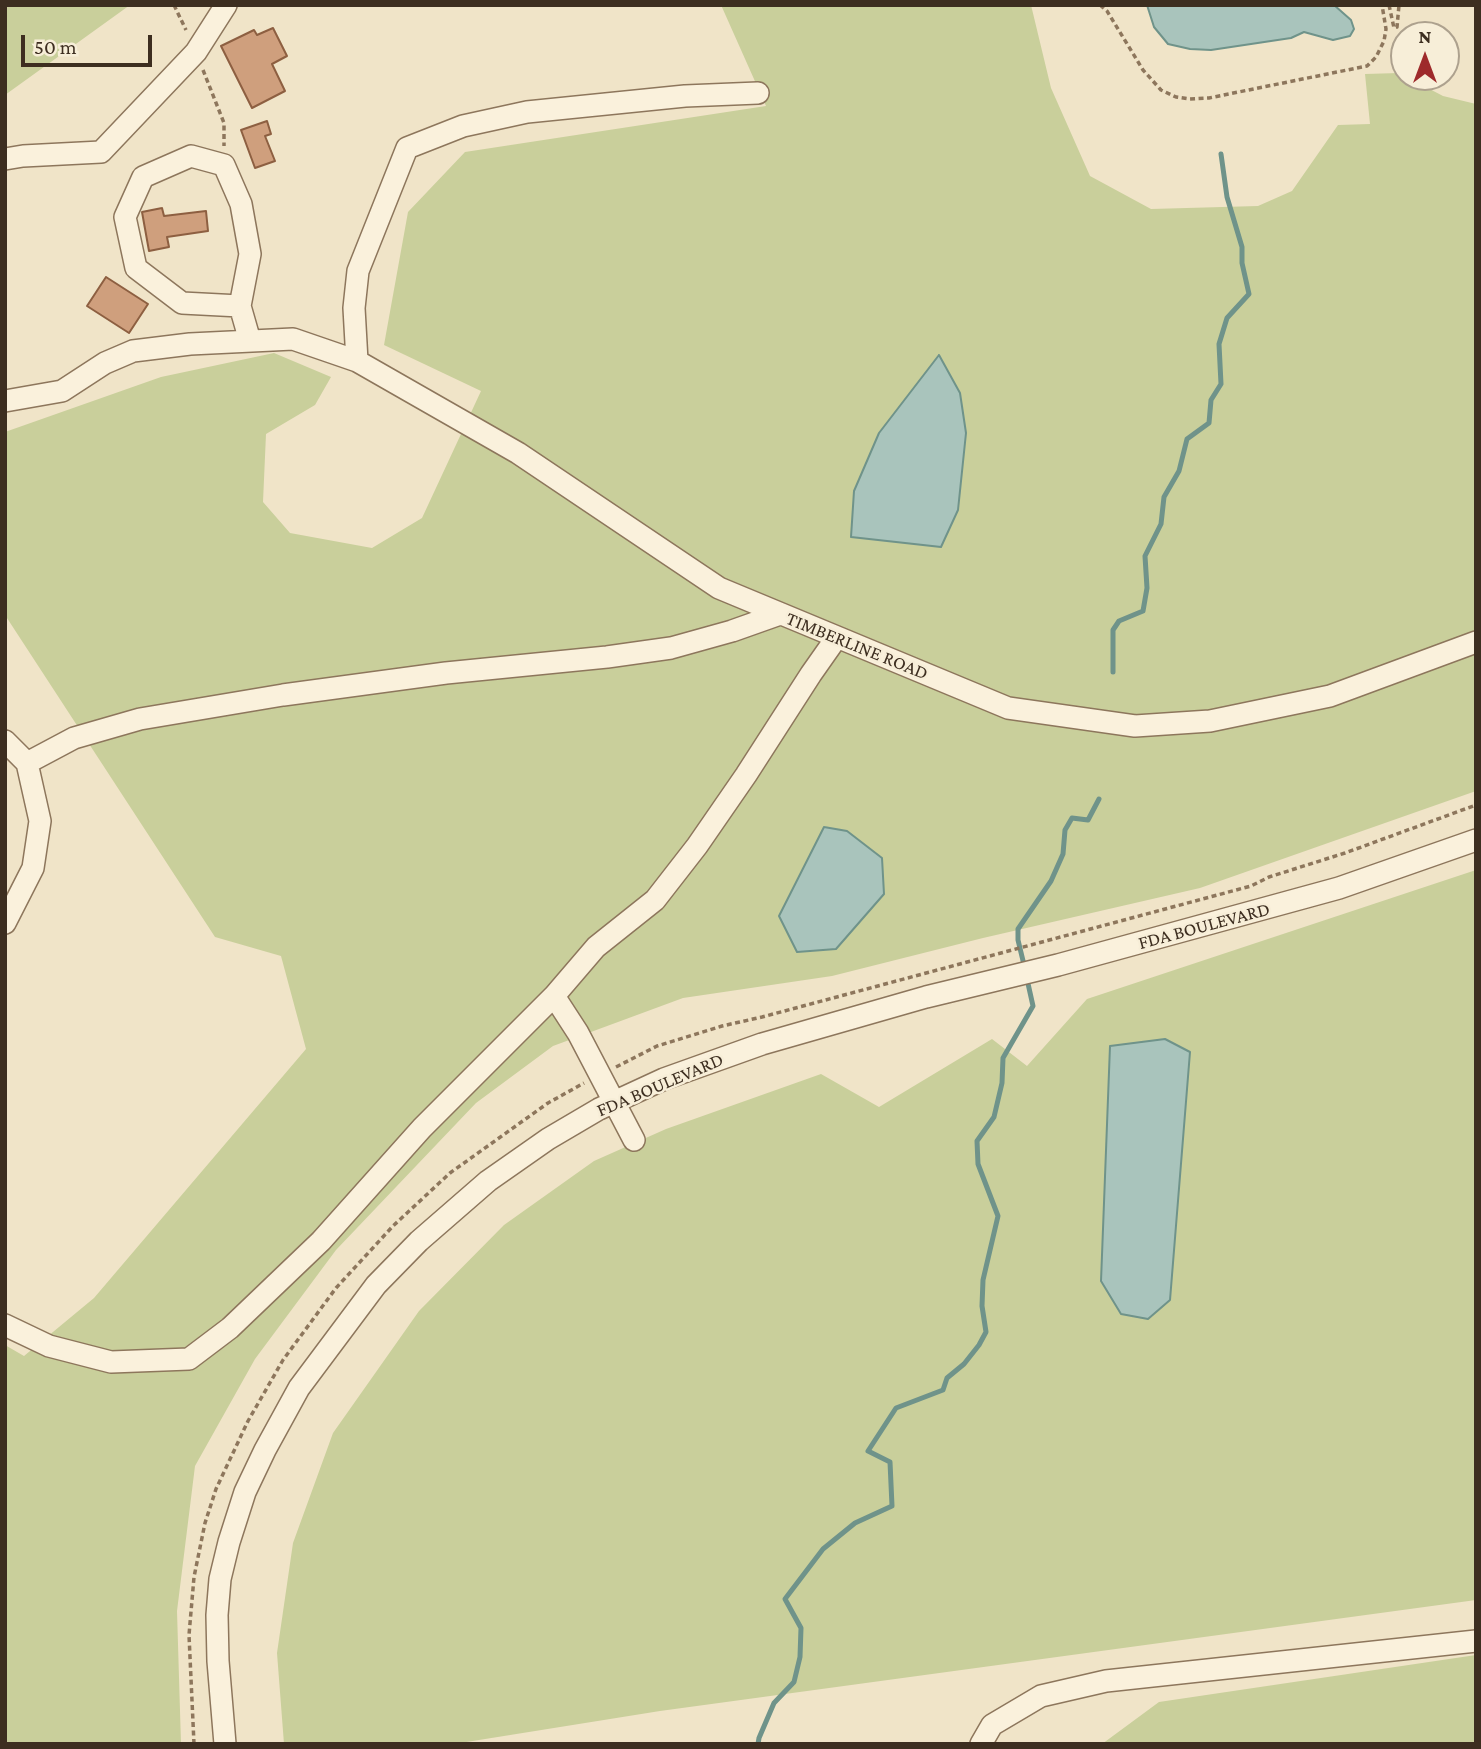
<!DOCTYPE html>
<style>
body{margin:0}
#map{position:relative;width:1481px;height:1749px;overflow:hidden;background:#f0e4c8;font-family:"Crimson Pro",serif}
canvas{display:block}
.frame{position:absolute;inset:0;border:7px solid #3d2e20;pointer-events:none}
.north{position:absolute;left:1390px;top:21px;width:70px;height:70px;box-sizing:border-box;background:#f7eed8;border:2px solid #ada18e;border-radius:50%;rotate:0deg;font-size:19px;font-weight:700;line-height:28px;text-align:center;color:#3d2e20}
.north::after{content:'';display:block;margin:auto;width:24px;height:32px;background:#9e2a2b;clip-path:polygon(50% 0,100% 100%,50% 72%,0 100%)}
.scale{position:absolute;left:21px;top:35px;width:131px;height:32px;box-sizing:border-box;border:4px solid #3d2e20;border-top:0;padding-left:9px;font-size:21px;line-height:24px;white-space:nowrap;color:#3d2e20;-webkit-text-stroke:5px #f7eed8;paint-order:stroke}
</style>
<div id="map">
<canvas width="1481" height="1749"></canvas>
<div class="frame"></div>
<div class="north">N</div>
<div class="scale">50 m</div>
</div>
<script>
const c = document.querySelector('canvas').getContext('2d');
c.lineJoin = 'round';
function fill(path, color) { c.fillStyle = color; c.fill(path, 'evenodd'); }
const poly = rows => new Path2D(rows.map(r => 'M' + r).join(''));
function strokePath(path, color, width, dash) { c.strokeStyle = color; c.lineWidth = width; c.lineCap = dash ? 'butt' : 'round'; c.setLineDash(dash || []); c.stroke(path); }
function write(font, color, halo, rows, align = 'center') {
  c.font = font + ' "Crimson Pro",serif'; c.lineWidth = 5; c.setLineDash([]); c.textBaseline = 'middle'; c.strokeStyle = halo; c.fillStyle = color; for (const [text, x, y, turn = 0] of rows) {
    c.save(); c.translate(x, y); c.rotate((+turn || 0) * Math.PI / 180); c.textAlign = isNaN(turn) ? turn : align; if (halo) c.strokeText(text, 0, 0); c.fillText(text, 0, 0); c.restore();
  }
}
fill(poly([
 [5,5,130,5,5,95],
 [721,5,1031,5,1051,88,1090,176,1151,209,1258,206,1292,191,1338,125,1370,124,1365,74,1399,73,1443,96,1476,104,1476,791,1200,888,983,938,832,976,683,998,553,1046,476,1103,336,1250,255,1359,195,1466,177,1611,181,1744,5,1744,5,1345,24,1356,94,1298,306,1049,281,956,215,937,5,615,5,432,161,377,274,353,331,377,315,405,266,434,263,502,290,533,372,548,422,518,481,391,384,345,408,212,465,152,766,106],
 [1476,870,1476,1600,660,1711,454,1744,284,1744,277,1653,293,1543,333,1433,419,1311,504,1225,594,1161,666,1129,821,1074,879,1107,992,1039,1027,1066,1087,999],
 [1476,1655,1476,1744,1102,1744,1159,1702]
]), '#c9cf9b');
const water = poly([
 [1147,5,1334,5,1351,20,1354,29,1350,36,1333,40,1304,32,1291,38,1211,50,1190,49,1168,44,1154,27,1147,5],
 [939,355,960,393,966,433,958,510,941,547,851,537,854,491,879,433,939,355],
 [824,827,847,831,882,858,884,894,836,949,797,952,779,916,824,827],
 [1165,1039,1190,1052,1170,1300,1148,1319,1121,1314,1101,1281,1110,1046,1165,1039]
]);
fill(water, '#a9c4bc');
strokePath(water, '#6f938a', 2);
strokePath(poly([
 [1113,672,1113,630,1119,621,1143,611,1147,588,1145,556,1161,524,1164,497,1179,471,1187,439,1209,423,1211,400,1221,384,1219,344,1227,318,1249,294,1242,263,1242,247,1227,197,1221,154],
 [1025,969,1018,940,1018,929,1051,881,1063,854,1065,830,1072,818,1088,820,1099,799],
 [758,1744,759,1738,774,1703,794,1682,800,1657,801,1628,785,1599,823,1549,855,1523,892,1506,890,1462,868,1451,896,1408,943,1390,947,1378,964,1364,979,1345,986,1332,982,1306,983,1280,998,1216,978,1164,977,1141,994,1117,1002,1083,1003,1058,1033,1006,1027,979]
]), '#6f938a', 5);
const building = poly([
 [273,28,287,56,272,64,285,91,252,108,221,46,254,30,257,35,273,28],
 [267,121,271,134,265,136,275,161,255,168,241,130,267,121],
 [162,208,164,216,206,211,208,231,167,237,169,247,149,251,142,212,162,208],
 [106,277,148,304,129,333,87,306,106,277]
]);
fill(building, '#cf9f7d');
strokePath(building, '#8d5f41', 2);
const minor = poly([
 [5,159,23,156,101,152,196,52,226,5],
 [240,306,182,303,136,268,125,217,143,177,191,156,224,165,241,204,250,254,240,306,250,341],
 [357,361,354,308,358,271,407,148,463,126,527,112,685,96,758,93],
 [5,401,62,391,105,363,133,351,190,344,293,339,357,361,518,453,719,588,1008,708,1135,726,1210,721,1330,696,1476,642],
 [5,741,27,763,40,821,33,868,5,923],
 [27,763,74,738,140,719,283,695,446,673,607,657,671,648,732,631,780,614],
 [554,996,596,947,655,900,697,846,746,775,811,674,837,637],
 [5,1325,49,1346,111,1362,189,1359,230,1328,321,1241,422,1128,554,996,578,1033,634,1140],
 [225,1744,218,1661,217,1615,220,1579,229,1542,245,1492,265,1450,299,1388,376,1285,419,1241,488,1181,548,1139,599,1109,664,1079,762,1044,926,997,1058,965,1339,888,1476,840],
 [981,1744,992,1725,1041,1696,1106,1681,1476,1641]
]);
strokePath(minor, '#8d765c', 24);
strokePath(poly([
 [174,5,186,30],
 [1100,5,1107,11,1143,70,1161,90,1176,97,1190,99,1209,98,1367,66,1376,57,1384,41,1386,29,1382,5],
 [1389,5,1394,28,1397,27,1399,5],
 [203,70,224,123,224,146],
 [616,1067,657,1046,722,1026,762,1017,1251,886,1269,877,1345,853,1476,805],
 [194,1744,189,1635,194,1577,205,1523,216,1489,248,1421,283,1360,336,1288,393,1226,450,1173,548,1103,584,1083]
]), '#8d765c', 3.5, [5, 3.5]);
strokePath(minor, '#faf1dc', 21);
write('19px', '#3d2e20', '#f7eed8', [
 ["TIMBERLINE ROAD",857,646,22],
 ["FDA BOULEVARD",1204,926,-15],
 ["FDA BOULEVARD",660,1085,-23]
]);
</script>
